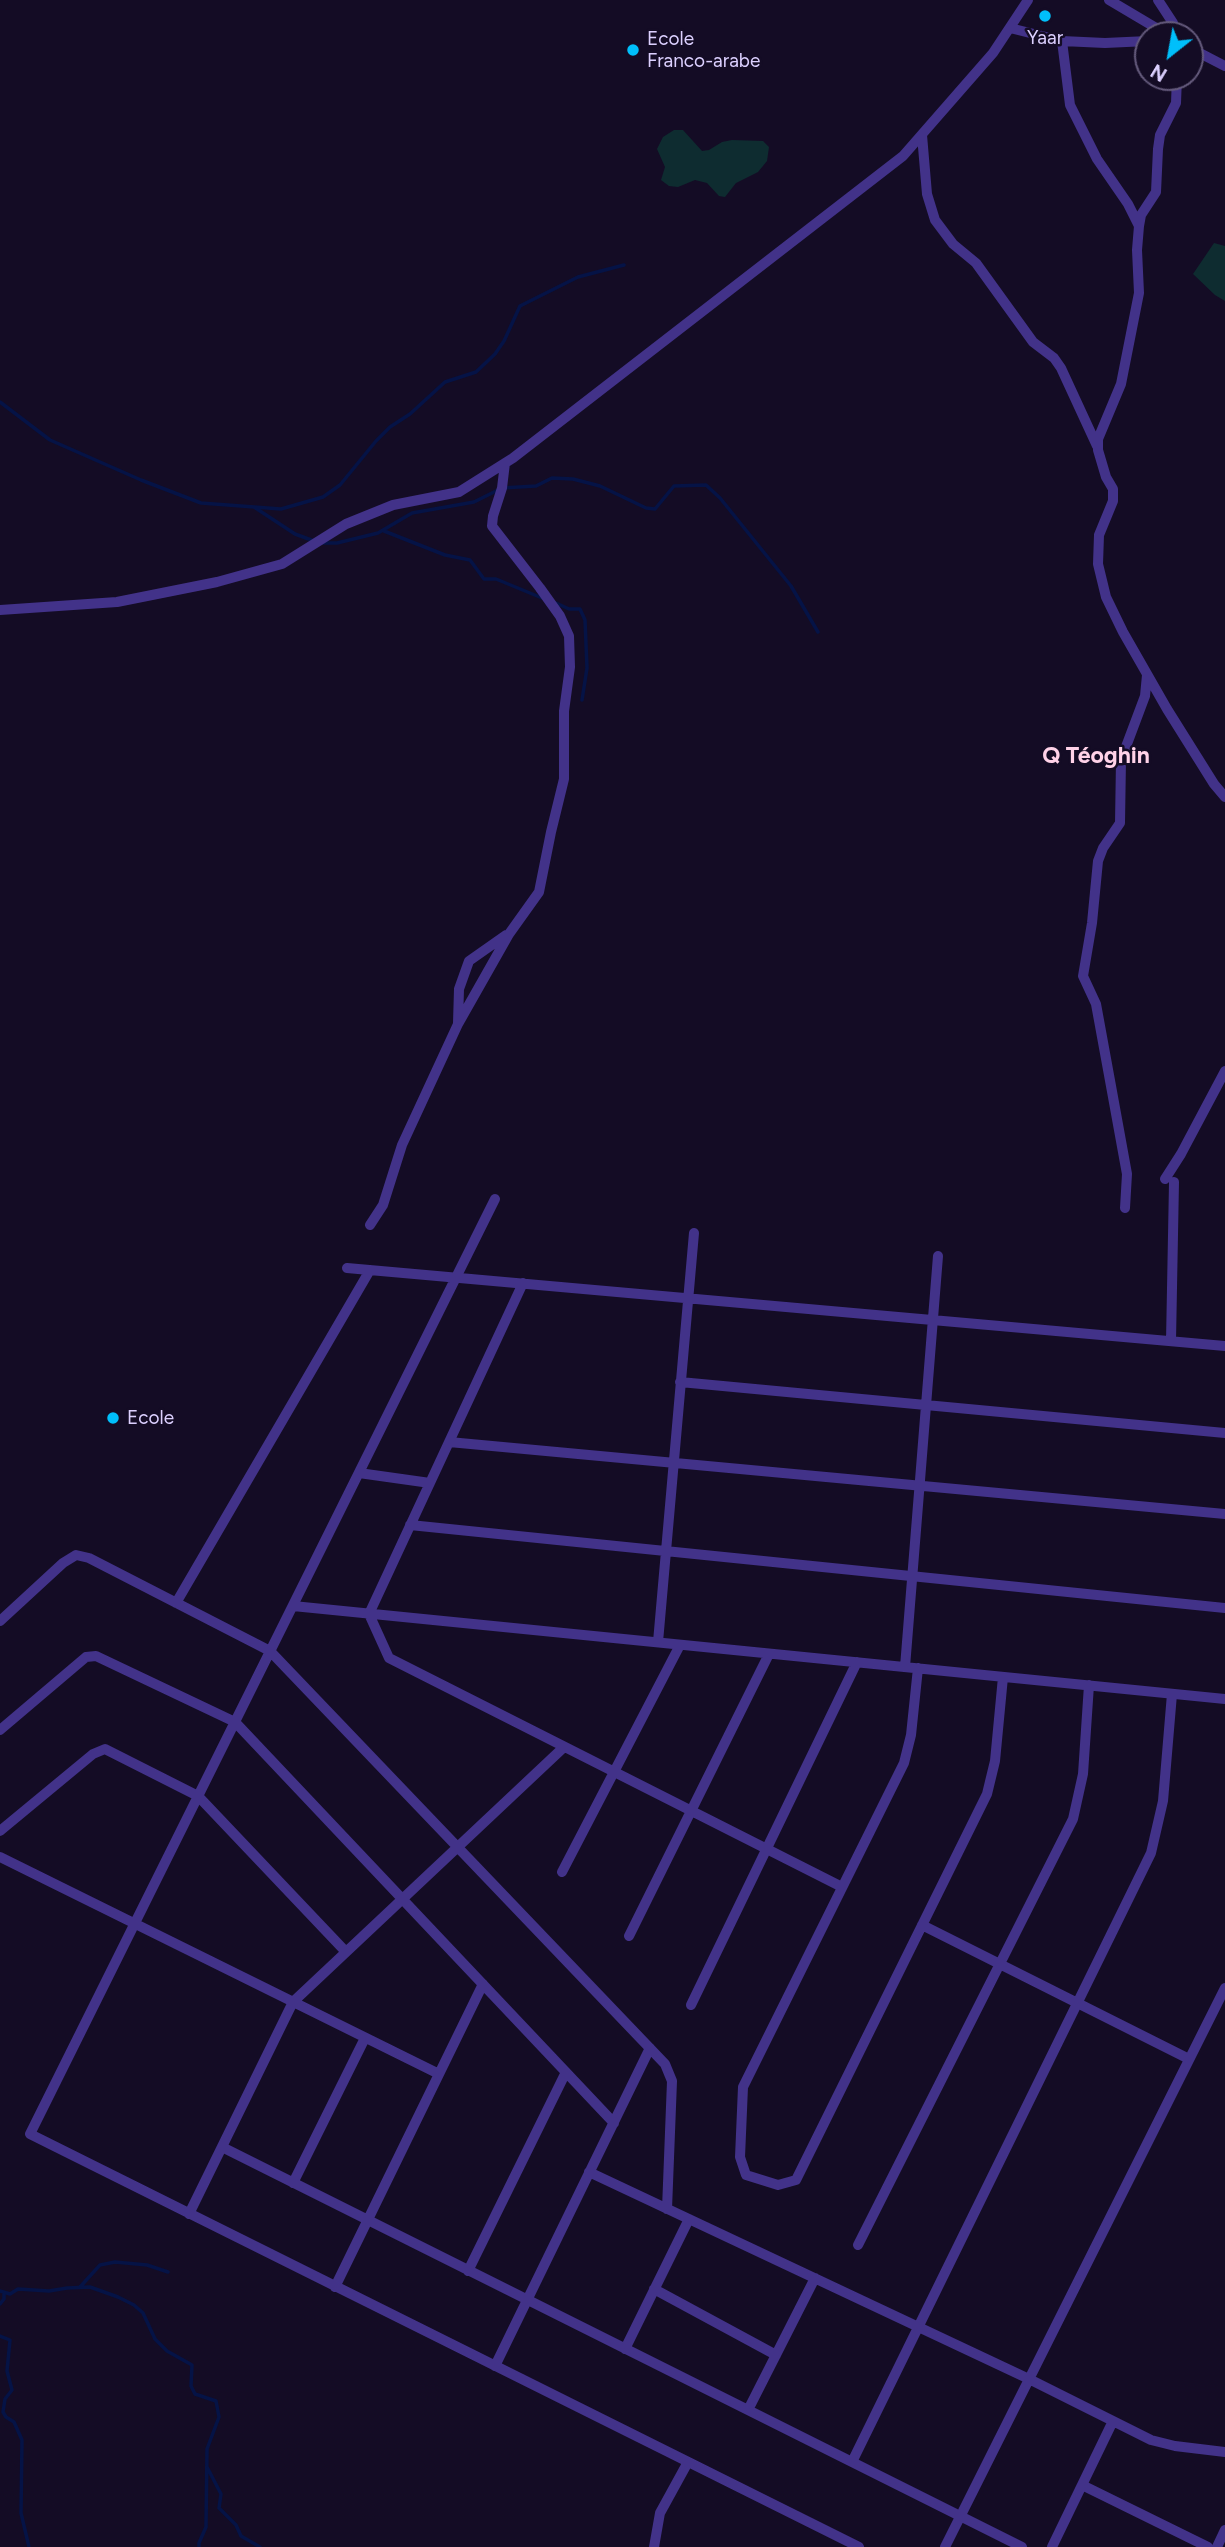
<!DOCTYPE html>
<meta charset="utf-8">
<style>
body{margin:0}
#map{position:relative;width:1225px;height:2547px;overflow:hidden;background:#140c25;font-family:Figtree,sans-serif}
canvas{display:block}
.north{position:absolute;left:1134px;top:21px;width:70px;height:70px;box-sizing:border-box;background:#140c25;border:2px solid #645a7c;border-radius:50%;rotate:211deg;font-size:19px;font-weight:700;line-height:28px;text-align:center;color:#dcd0ff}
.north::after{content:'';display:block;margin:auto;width:24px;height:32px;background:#00bffb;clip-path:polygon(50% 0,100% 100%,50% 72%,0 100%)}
</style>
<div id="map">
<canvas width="1225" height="2547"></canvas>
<div class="north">N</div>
</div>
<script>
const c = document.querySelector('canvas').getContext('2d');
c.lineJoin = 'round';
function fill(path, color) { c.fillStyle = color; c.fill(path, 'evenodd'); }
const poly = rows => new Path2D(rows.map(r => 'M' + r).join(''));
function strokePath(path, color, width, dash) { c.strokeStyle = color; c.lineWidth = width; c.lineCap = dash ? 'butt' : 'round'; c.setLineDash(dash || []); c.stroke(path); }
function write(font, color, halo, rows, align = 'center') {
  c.font = font + ' Figtree,sans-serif'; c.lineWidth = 5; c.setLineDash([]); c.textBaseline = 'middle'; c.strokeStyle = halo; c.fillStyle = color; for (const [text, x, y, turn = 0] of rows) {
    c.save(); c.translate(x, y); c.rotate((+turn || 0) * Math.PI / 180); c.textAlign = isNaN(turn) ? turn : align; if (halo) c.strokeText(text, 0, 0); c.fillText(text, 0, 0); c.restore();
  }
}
fill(poly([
 [674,130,683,130,702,151,709,150,722,142,732,140,763,141,769,147,767,161,758,172,736,183,725,197,719,196,707,183,695,180,678,187,669,186,661,180,665,167,657,149,663,137],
 [1214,243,1225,246,1225,301,1215,295,1193,274]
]), '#0e2c30');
strokePath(poly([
 [0,402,50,440,141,480,201,503,281,509,323,497,340,485,376,441,390,427,410,414,445,382,476,372,495,354,504,341,520,306,578,277,624,265],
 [254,507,295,534,314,541],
 [384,531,445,555,470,560,484,579,496,579,542,598],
 [322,543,337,543,378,533,412,513,474,502,502,488,536,486,552,478,573,479,600,486,646,508,655,509,674,486,706,485,720,498,791,586,818,632],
 [556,603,569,609,580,609,585,620,587,668,582,700],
 [80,2287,100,2265,115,2262,147,2265,168,2272],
 [0,2291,10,2294,18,2289,49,2291,67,2288,90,2287,118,2297,134,2305,143,2313,155,2339,167,2351,192,2365,191,2386,195,2394,216,2401,219,2417,207,2449,206,2527,199,2543,199,2547],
 [0,2304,4,2299,4,2294],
 [0,2336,10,2340,7,2371,12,2390,5,2399,3,2412,6,2417,14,2422,22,2440,21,2513,29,2547],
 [207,2467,221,2494,219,2508,236,2525,241,2536,260,2547]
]), '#051346', 3.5);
strokePath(poly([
 [1109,0,1168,35],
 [1158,0,1173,23,1175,35],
 [1010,28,1062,41,1105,43,1148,41],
 [1062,41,1070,105,1097,159,1128,204,1139,226],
 [1190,48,1225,66],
 [1177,77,1176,103,1160,135,1158,149,1156,192,1141,215,1139,226,1137,250,1139,293,1121,384,1098,439,1098,450,1106,477,1113,489,1113,501,1099,535,1098,564,1106,597,1123,632,1167,709,1214,784,1225,797],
 [922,135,927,194,935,220,953,244,976,263,1033,342,1054,358,1061,368,1097,446],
 [0,610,117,602,217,582,282,564,346,524,393,505,459,492,513,458,903,156,993,53,1028,0],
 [458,1023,459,989,469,961,506,935],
 [1165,1179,1181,1154,1225,1071],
 [495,1199,30,2134,859,2547],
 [1125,1208,1127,1174,1111,1086,1096,1004,1083,976,1092,923,1098,861,1103,848,1120,823,1121,760,1145,696,1147,675],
 [370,1225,383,1205,402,1145,458,1024,509,934,539,892,551,832,564,779,564,711,570,667,569,636,560,616,540,588,492,526,493,516,502,488,505,463],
 [347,1268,1225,1346],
 [523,1283,369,1614,389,1658,842,1887],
 [1171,1341,1174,1182],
 [680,1382,1225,1433],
 [449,1442,1225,1514],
 [359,1473,430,1483],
 [410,1525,1225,1608],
 [176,1603,370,1270],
 [293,1606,1225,1699],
 [0,1621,63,1563,76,1555,89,1558,270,1651,665,2064,672,2081,667,2209],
 [658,1642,694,1233],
 [905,1667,938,1256],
 [918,1668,911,1735,904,1763,743,2087,740,2157,746,2175,778,2185,796,2180,987,1794,995,1761,1003,1677],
 [0,1730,86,1657,96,1656,235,1722,614,2123],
 [0,1831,93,1754,105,1749,198,1796,346,1952],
 [0,1857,439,2074],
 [562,1872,680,1645],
 [922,1925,1189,2059],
 [629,1936,769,1654],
 [691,2005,857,1662],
 [222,2147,1022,2547],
 [589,2172,1029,2379,1151,2440,1175,2446,1225,2452],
 [293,2183,365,2038],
 [189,2214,293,2002,564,1747],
 [858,2245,1073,1819,1083,1774,1089,1685],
 [468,2271,566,2072],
 [335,2287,483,1984],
 [654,2289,776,2355],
 [625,2349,689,2219],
 [495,2366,650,2048],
 [748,2410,815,2278],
 [852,2462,1151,1853,1163,1801,1172,1694],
 [1082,2485,1208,2547],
 [654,2547,660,2513,688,2462],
 [945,2547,1225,1988],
 [1052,2547,1113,2421],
 [1217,2547,1225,2530]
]), '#423289', 10);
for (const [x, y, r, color] of [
 [1045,16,7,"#00bffb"],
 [633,50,7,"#00bffb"],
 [113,1418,7,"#00bffb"]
]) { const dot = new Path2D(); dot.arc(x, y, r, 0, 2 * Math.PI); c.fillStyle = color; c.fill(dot); strokePath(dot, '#140c25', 2.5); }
write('19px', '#dcd0ff', '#140c25', [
 ["Yaar",1045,38,"center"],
 ["Ecole",647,39],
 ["Franco-arabe",647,61],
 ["Ecole",127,1418]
], 'left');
write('bold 23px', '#ffd2e8', '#140c25', [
 ["Q Téoghin",1096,756]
]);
</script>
